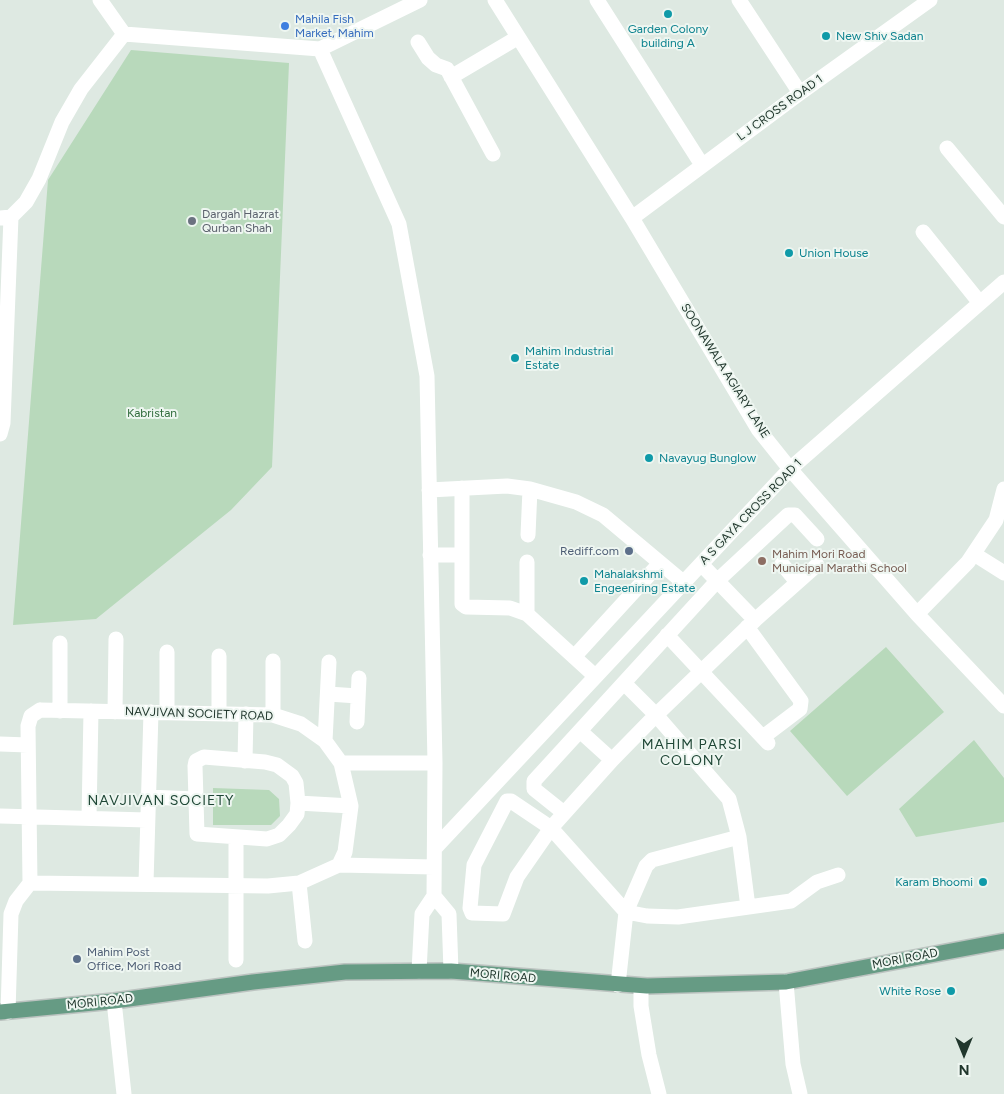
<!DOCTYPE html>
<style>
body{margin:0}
#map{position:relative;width:1004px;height:1094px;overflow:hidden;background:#dee9e2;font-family:Figtree,sans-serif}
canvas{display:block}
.north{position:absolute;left:939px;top:1029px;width:50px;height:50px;-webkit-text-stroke:4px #eef6f1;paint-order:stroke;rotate:180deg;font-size:14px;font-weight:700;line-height:20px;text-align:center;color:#21372d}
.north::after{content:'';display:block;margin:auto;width:18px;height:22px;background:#21372d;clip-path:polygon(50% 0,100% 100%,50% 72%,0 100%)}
</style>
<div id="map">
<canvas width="1004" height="1094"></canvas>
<div class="north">N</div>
</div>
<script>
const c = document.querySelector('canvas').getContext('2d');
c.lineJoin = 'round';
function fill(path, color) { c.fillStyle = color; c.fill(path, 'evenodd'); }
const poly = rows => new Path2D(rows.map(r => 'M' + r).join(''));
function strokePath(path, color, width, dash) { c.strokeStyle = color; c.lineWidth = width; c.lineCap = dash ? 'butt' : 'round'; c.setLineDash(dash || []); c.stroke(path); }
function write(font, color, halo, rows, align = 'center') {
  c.font = font + ' Figtree,sans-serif'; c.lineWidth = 4; c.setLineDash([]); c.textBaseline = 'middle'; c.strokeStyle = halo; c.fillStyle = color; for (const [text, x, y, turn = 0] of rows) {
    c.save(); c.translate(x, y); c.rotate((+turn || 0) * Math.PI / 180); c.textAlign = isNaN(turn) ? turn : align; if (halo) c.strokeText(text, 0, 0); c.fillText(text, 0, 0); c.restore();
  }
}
fill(poly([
 [131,50,289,63,272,467,231,510,96,619,13,625,48,180],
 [886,647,944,712,847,796,790,731],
 [974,740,1004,778,1004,822,916,837,899,809],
 [213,788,269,790,279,799,280,816,271,825,213,825]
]), '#b8d9bb');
const major = poly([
 [0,1012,114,1001,253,982,345,972,451,971,647,986,786,982,1004,941]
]);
strokePath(major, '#bcc3c0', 18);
strokePath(poly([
 [100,0,124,34,320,49,420,0],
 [495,0,632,218,758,429,790,469,917,614,1004,706],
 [597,0,702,165],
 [739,0,800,93],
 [418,42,428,58,436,65,447,69,493,154],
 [320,49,399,224,427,376,435,763,434,896],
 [451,77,517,38],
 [947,148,1004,217],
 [0,218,11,217,26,202,39,179,62,122,81,89,124,34],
 [632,218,800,93,930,0],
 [923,232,980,303],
 [0,434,3,423,11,217],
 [462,488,462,604,466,607,510,608,527,614,595,676],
 [429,490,507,486,530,489,576,502,603,515,683,582],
 [528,535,530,489],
 [974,554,1004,573],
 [430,555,461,555],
 [527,562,527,614],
 [782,564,797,582],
 [917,614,968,562,996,520,1004,489],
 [755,620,817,565],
 [747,627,801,701,800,709,763,737],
 [667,635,768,743],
 [574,657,660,563],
 [273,661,273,715],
 [624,683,656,715,612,760,551,828,626,912,646,866,652,860,739,837,729,799,656,715,755,620,701,564],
 [328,694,358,696],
 [40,710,273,715,301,724,325,741,341,763,351,806,345,852,339,865,299,883,268,886,30,883,28,726,31,716,40,710],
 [60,711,60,643],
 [115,712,116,639],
 [167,712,167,652],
 [219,714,219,656],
 [357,722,359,678],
 [580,731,612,760],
 [325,741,329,662],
 [0,744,28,745],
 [204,757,265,762,277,765,292,776,296,783,298,803,297,814,289,825,279,835,267,839,197,834,195,766,196,761,204,757],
 [245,761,246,714],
 [341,763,435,763],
 [148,797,195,799],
 [507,801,511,801,551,828,517,877,503,914,472,913,470,908,474,865,507,801],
 [298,803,351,806],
 [564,813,534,789,534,781,717,581,788,515,795,515,817,539],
 [0,816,147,820],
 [89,818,91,711],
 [739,837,748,907],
 [236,838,236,960],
 [435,848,790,469,1004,282],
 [339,865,434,867],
 [146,883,151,712],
 [299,883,305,941],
 [419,971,422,914,434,896,449,914,451,971],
 [786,982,793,1064,800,1094],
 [618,985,626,912,647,916,678,917,791,901,817,882,838,875],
 [641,986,641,1006,649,1055,659,1094],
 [114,1001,124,1094],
 [8,1012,11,914,16,901,30,883]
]), '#fff', 15);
strokePath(major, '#669b84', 15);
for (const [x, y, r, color] of [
 [668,14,5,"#0f9aa8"],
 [285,26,5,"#3f7fe0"],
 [826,36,5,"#0f9aa8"],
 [192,221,5,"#6b7280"],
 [789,253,5,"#0f9aa8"],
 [515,358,5,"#0f9aa8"],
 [649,458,5,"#0f9aa8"],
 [629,551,5,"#5c6f8a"],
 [762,561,5,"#8d6e63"],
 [584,581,5,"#0f9aa8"],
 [983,882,5,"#0f9aa8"],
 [77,959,5,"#5c6f8a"],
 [951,991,5,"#0f9aa8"]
]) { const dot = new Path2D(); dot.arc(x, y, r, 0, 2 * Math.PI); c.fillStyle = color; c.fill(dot); strokePath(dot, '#eef6f1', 2); }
write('12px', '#366cbe', '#eef6f1', [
 ["Mahila Fish",295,19],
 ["Market, Mahim",295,33]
], 'left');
write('12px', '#0d838f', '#eef6f1', [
 ["Garden Colony",668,29,"center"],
 ["building A",668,43,"center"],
 ["New Shiv Sadan",836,36],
 ["Union House",799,253],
 ["Mahim Industrial",525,351],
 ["Estate",525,365],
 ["Navayug Bunglow",659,458],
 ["Mahalakshmi",594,574],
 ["Engeeniring Estate",594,588],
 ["Karam Bhoomi",973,882,"right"],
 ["White Rose",941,991,"right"]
], 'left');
write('12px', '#21372d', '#eef6f1', [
 ["L J CROSS ROAD 1",780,108,-36],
 ["SOONAWALA AGIARY LANE",725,371,58],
 ["A S GAYA CROSS ROAD 1",751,512,-46],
 ["NAVJIVAN SOCIETY ROAD",199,714,2],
 ["MORI ROAD",905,959,-11],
 ["MORI ROAD",503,976,5],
 ["MORI ROAD",100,1002,-6]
]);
write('12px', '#5b616d', '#eef6f1', [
 ["Dargah Hazrat",202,214],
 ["Qurban Shah",202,228]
], 'left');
write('12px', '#2f6b3b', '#eef6f1', [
 ["Kabristan",152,413]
]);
write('12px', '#4e5e75', '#eef6f1', [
 ["Rediff.com",619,551],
 ["Mahim Post",87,952,"left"],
 ["Office, Mori Road",87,966,"left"]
], 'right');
write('12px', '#785e54', '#eef6f1', [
 ["Mahim Mori Road",772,554],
 ["Municipal Marathi School",772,568]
], 'left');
c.letterSpacing = '1px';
write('14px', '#1f4736', '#eef6f1', [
 ["MAHIM PARSI",692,745],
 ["COLONY",692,761],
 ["NAVJIVAN SOCIETY",161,801]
]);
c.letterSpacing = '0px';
</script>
